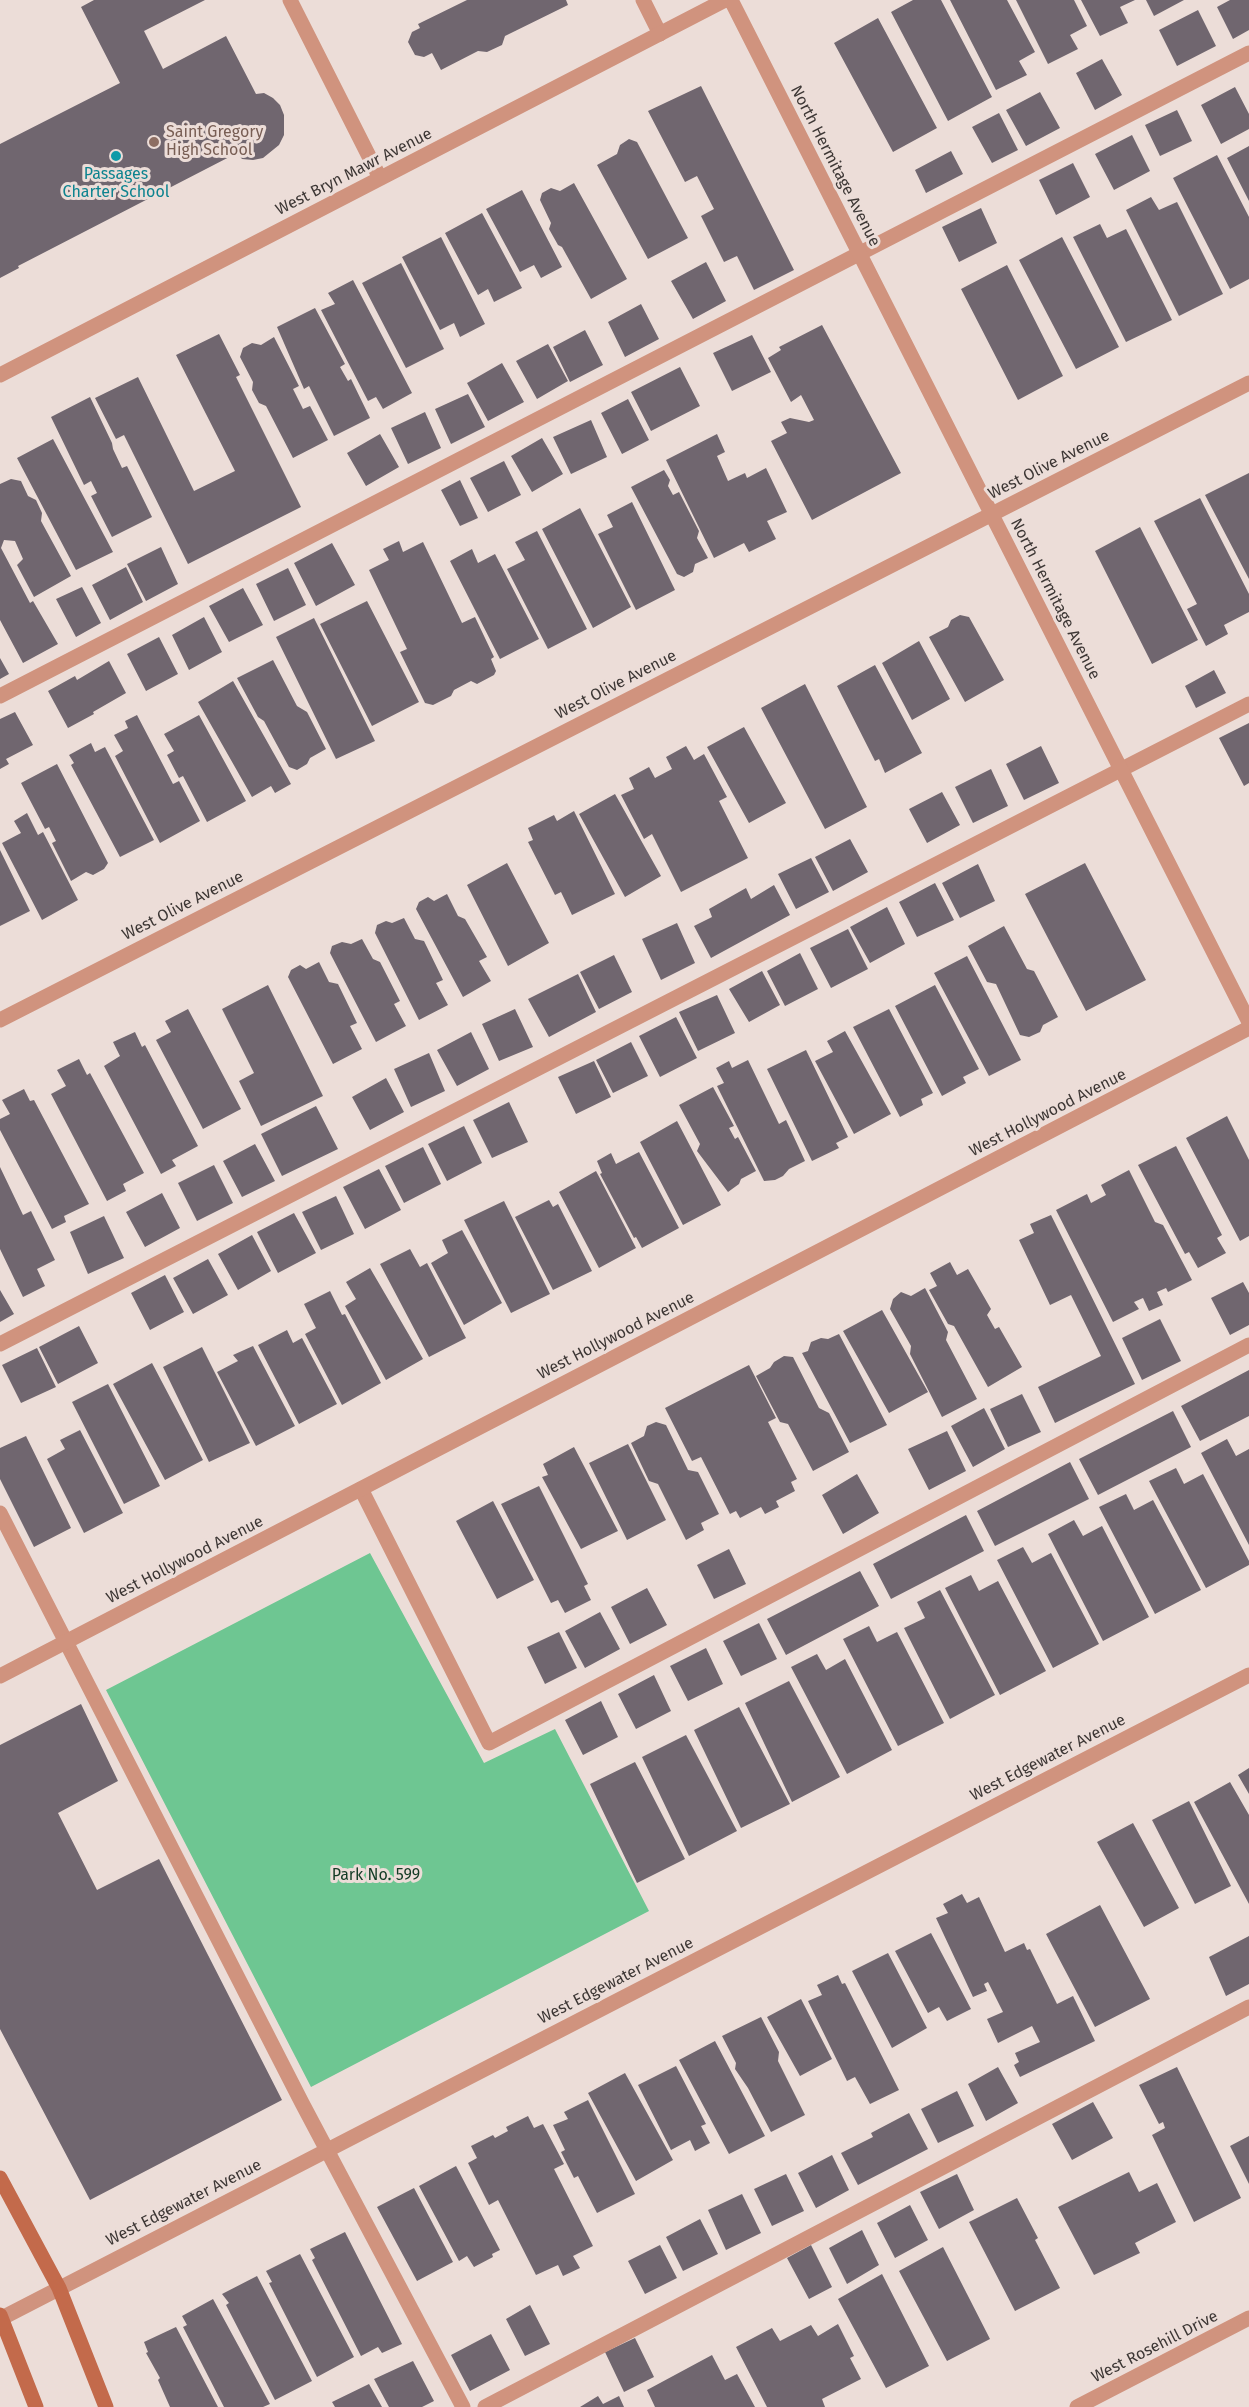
<!DOCTYPE html>
<style>
body{margin:0}
canvas{display:block;background:#ecddd8}
</style>
<canvas width="1249" height="2407"></canvas>
<script>
const c = document.querySelector('canvas').getContext('2d');
c.lineJoin = 'round';
function fill(path, color) { c.fillStyle = color; c.fill(path, 'evenodd'); }
const poly = rows => new Path2D(rows.map(r => 'M' + r).join(''));
function strokePath(path, color, width, dash) { c.strokeStyle = color; c.lineWidth = width; c.lineCap = dash ? 'butt' : 'round'; c.setLineDash(dash || []); c.stroke(path); }
function write(font, color, halo, rows, align = 'center') {
  c.font = font + ' "Fira Sans",sans-serif'; c.lineWidth = 6; c.setLineDash([]); c.textBaseline = 'middle'; c.strokeStyle = halo; c.fillStyle = color; for (const [text, x, y, turn = 0] of rows) {
    c.save(); c.translate(x, y); c.rotate((+turn || 0) * Math.PI / 180); c.textAlign = isNaN(turn) ? turn : align; if (halo) c.strokeText(text, 0, 0); c.fillText(text, 0, 0); c.restore();
  }
}
fill(poly([
 [370,1553,484,1763,555,1729,649,1911,311,2087,106,1690]
]), '#6ec692');
fill(poly([
 [94,0,205,0,144,31,163,69,226,36,256,94,264,93,273,98,280,105,284,115,284,135,279,145,263,158,253,160,242,159,237,153,18,266,19,268,0,278,0,144,120,83,81,7],
 [467,0,566,0,568,5,505,36,502,45,487,52,478,51,441,70,432,53,424,57,415,55,408,42,412,32,420,28,418,24],
 [913,0,941,0,992,97,948,121,891,12],
 [950,0,1007,0,1035,52,1019,61,1027,75,996,90],
 [1016,0,1074,0,1087,26,1070,35,1078,49,1048,64],
 [1081,0,1135,0,1120,7,1128,23,1100,36],
 [1146,0,1184,0,1154,16],
 [1230,0,1249,0,1249,30,1233,39,1217,7],
 [1198,10,1216,46,1177,66,1159,30],
 [878,18,937,128,893,152,834,43],
 [1102,59,1122,95,1095,110,1076,73],
 [701,86,794,270,754,290,737,256,724,262,701,216,714,209,697,176,685,182,648,111],
 [1235,87,1249,114,1249,129,1221,144,1201,105],
 [1040,92,1060,128,1026,146,1006,110],
 [1177,110,1192,141,1160,156,1145,125],
 [999,113,1018,150,992,163,972,127],
 [1132,135,1150,171,1114,190,1095,154],
 [629,139,637,142,688,238,648,259,597,165,617,154,620,145],
 [1249,146,1249,201,1227,158],
 [951,151,963,174,926,193,915,170],
 [1217,155,1249,217,1249,279,1230,289,1173,178],
 [1073,163,1090,197,1056,215,1039,180],
 [574,183,627,279,591,299,562,247,558,245,549,229,551,223,540,200,542,193,551,188,560,191],
 [522,190,562,267,541,278,534,265,520,272,486,209],
 [1151,197,1159,210,1177,202,1223,294,1179,316,1126,210],
 [981,208,997,243,959,262,942,227],
 [482,213,522,288,494,302,488,289,478,295,445,233],
 [1100,224,1107,238,1126,229,1172,320,1126,342,1073,237],
 [441,237,485,324,460,337,454,323,440,330,402,257],
 [1062,237,1119,347,1076,369,1019,260],
 [706,262,726,301,693,319,671,281],
 [401,263,444,349,406,368,362,283],
 [1007,265,1063,376,1018,400,961,289],
 [353,280,412,393,383,409,376,397,368,401,321,310,335,304,328,293],
 [641,304,659,339,625,357,608,322],
 [315,308,345,364,340,367,348,381,351,379,370,418,334,436,309,386,304,389,277,327],
 [822,325,901,473,812,520,771,441,787,433,781,422,790,418,809,422,814,420,801,395,791,402,768,358,781,350,779,347],
 [585,330,603,365,570,382,553,347],
 [219,334,240,375,236,377,301,507,188,564,124,435,116,439,95,398,138,377,194,491,235,471,176,355],
 [752,335,771,372,732,391,713,353],
 [274,337,299,386,293,389,303,409,310,406,328,440,293,458,266,406,259,403,252,390,253,382,240,357,243,348,252,343,261,345],
 [548,344,568,381,537,399,516,361],
 [502,363,524,402,488,421,467,383],
 [680,367,700,406,651,431,631,392],
 [468,394,485,427,451,444,435,409],
 [90,397,112,443,113,449,122,468,127,466,152,517,112,537,91,496,97,493,91,481,84,485,51,417],
 [628,399,649,440,622,454,601,413],
 [425,412,441,448,408,464,391,428],
 [591,420,607,457,571,474,553,437],
 [380,434,399,467,366,486,347,453],
 [717,434,725,452,717,456,728,481,745,473,747,478,766,468,787,512,767,521,776,539,749,552,744,543,714,558,666,460],
 [542,438,563,474,532,492,511,456],
 [53,439,113,552,76,570,17,458],
 [504,461,521,495,488,512,470,478],
 [664,470,670,480,668,486,673,495,679,492,699,531,697,538,708,558,695,564,693,572,684,577,677,574,631,487],
 [1249,473,1249,579,1205,495],
 [11,479,21,481,28,496,36,500,42,513,41,521,71,576,34,597,17,565,23,559,15,541,4,540,1,548,30,603,33,601,58,644,23,663,0,620,0,484],
 [460,480,478,518,460,526,441,490],
 [1200,498,1249,594,1249,612,1224,625,1228,634,1206,646,1187,609,1197,604,1154,521],
 [632,502,675,590,636,610,598,534,613,527,607,515],
 [580,508,631,607,593,628,542,529],
 [1140,527,1198,640,1152,664,1095,551],
 [537,531,587,629,548,649,507,569,525,560,515,542],
 [399,541,403,552,423,542,462,623,475,617,494,657,491,659,496,671,494,675,477,684,471,681,454,690,451,696,433,705,425,703,400,652,407,649,369,570,389,560,383,549],
 [332,543,355,585,316,606,294,563],
 [161,547,178,584,146,601,127,564],
 [472,549,478,563,495,554,539,639,500,659,450,561],
 [126,567,143,602,110,620,92,585],
 [288,568,306,605,274,621,256,584],
 [82,587,101,623,76,637,56,599],
 [243,588,263,625,229,642,209,606],
 [367,601,419,702,372,726,320,624],
 [960,615,969,617,1004,680,965,702,929,637,948,627,951,620],
 [204,617,222,652,189,670,172,635],
 [314,618,375,741,336,759,276,637],
 [159,637,178,674,146,691,127,654],
 [919,641,950,699,912,720,882,663],
 [0,658,9,674,0,679],
 [273,660,297,706,307,712,326,749,310,758,307,764,297,770,289,767,264,721,258,717,237,678],
 [109,661,126,693,93,712,94,714,68,728,48,691,75,676,77,680],
 [875,665,922,753,885,773,879,759,875,761,837,686],
 [1214,670,1226,693,1196,708,1185,686],
 [233,681,291,784,275,793,271,786,252,797,198,702],
 [805,684,867,807,825,829,761,708],
 [15,712,33,745,6,759,9,764,0,769,0,719],
 [137,715,173,784,179,781,200,821,160,843,115,756,123,751,114,735,128,728,125,721],
 [199,715,246,801,207,822,183,776,179,778,167,755,174,751,164,734],
 [1249,723,1249,783,1244,786,1219,738],
 [744,727,786,803,749,823,707,747],
 [91,743,95,752,105,747,154,840,120,857,71,765,74,763,69,755],
 [686,746,694,760,704,754,727,797,719,801,748,858,681,892,652,834,644,839,621,795,634,789,629,778,649,767,655,778,672,769,666,757],
 [1041,746,1059,783,1024,800,1006,764],
 [57,764,108,863,104,869,93,875,86,872,71,881,52,843,56,841,49,827,45,829,21,783],
 [991,769,1008,806,973,823,955,787],
 [942,792,960,825,927,843,909,809],
 [615,794,661,876,625,897,579,814],
 [574,811,615,894,572,915,561,892,555,895,528,842,533,840,528,828,554,815,557,821],
 [27,813,38,835,43,832,78,900,42,920,2,843,21,833,14,821],
 [850,839,868,872,833,891,815,857],
 [0,850,30,911,0,926],
 [811,858,829,892,796,909,778,874],
 [507,863,549,943,508,966,467,885],
 [1085,863,1146,980,1086,1011,1025,894],
 [978,864,995,901,960,918,942,883],
 [935,883,954,920,917,937,899,902],
 [774,885,790,915,711,958,694,926,712,917,709,909,746,888,751,899],
 [447,894,458,916,465,919,487,957,479,961,491,981,463,997,416,909,419,902,428,897,434,901],
 [887,907,905,944,870,963,850,927],
 [404,918,415,939,424,941,443,980,436,983,448,1005,419,1020,375,933,377,925,386,921,392,923],
 [677,923,695,963,661,980,642,939],
 [1004,926,1027,969,1034,971,1058,1017,1043,1025,1040,1032,1029,1037,1020,1035,996,984,987,982,968,946],
 [848,929,868,969,831,988,810,948],
 [362,939,373,959,380,962,400,1001,394,1004,406,1026,376,1042,330,953,332,946,342,942,351,944],
 [800,953,818,989,785,1006,767,971],
 [614,955,632,992,599,1009,580,972],
 [967,956,1021,1060,989,1076,934,973],
 [319,962,329,982,338,984,357,1023,350,1026,362,1049,333,1064,288,977,291,970,300,965,306,969],
 [762,971,780,1005,749,1022,729,989],
 [578,974,596,1012,549,1037,528,999],
 [268,985,323,1096,261,1126,239,1081,254,1073,222,1009],
 [935,985,979,1069,963,1077,966,1083,942,1096,895,1006],
 [717,995,735,1033,698,1051,679,1012],
 [188,1009,241,1109,203,1129,156,1040,171,1032,165,1021],
 [515,1009,533,1047,499,1061,482,1024],
 [889,1009,933,1093,921,1099,923,1105,900,1117,853,1027],
 [676,1017,697,1058,660,1077,639,1036],
 [845,1031,891,1114,854,1134,815,1061,833,1052,827,1041],
 [135,1032,142,1047,145,1045,198,1146,172,1160,176,1166,161,1174,104,1066,120,1056,113,1042],
 [471,1032,489,1069,457,1086,437,1050],
 [631,1042,648,1076,613,1093,596,1060],
 [806,1050,848,1137,836,1143,839,1148,812,1161,767,1069],
 [429,1053,445,1091,411,1107,394,1069],
 [79,1059,87,1075,90,1073,144,1173,123,1184,126,1191,107,1201,51,1094,66,1086,57,1070],
 [748,1060,779,1124,786,1120,805,1161,789,1169,783,1176,775,1180,764,1181,717,1086,724,1083,716,1068,729,1061,732,1068],
 [594,1061,611,1097,576,1114,558,1077],
 [386,1078,404,1112,370,1130,352,1097],
 [713,1087,734,1126,729,1128,735,1139,738,1137,756,1171,741,1179,739,1184,728,1192,697,1151,700,1144,679,1105],
 [24,1089,30,1101,34,1100,89,1204,64,1216,66,1222,52,1229,0,1130,0,1119,10,1114,2,1100],
 [509,1102,528,1142,492,1158,473,1120],
 [316,1106,338,1149,282,1176,261,1134],
 [1227,1116,1249,1160,1249,1236,1240,1241,1186,1138],
 [677,1121,721,1205,683,1225,640,1142],
 [464,1126,482,1163,447,1181,428,1144],
 [255,1144,275,1181,242,1197,223,1161],
 [1176,1146,1222,1235,1217,1238,1226,1253,1198,1268,1189,1252,1185,1254,1138,1165],
 [423,1147,441,1184,404,1203,385,1166],
 [639,1152,679,1228,642,1248,636,1237,634,1238,600,1174,602,1173,597,1161,611,1153,616,1164],
 [214,1165,233,1203,197,1221,178,1183],
 [0,1167,23,1215,31,1211,55,1260,37,1269,45,1286,23,1297,0,1249],
 [379,1169,401,1210,365,1229,343,1187],
 [1129,1170,1155,1222,1163,1225,1192,1280,1168,1292,1166,1288,1157,1292,1163,1305,1149,1311,1143,1298,1134,1302,1139,1309,1113,1322,1056,1210,1087,1194,1091,1203,1106,1195,1101,1185],
 [596,1171,636,1248,599,1268,559,1192],
 [162,1193,180,1228,145,1247,126,1212],
 [336,1196,354,1234,321,1250,302,1212],
 [549,1200,553,1207,558,1204,592,1271,553,1290,515,1217],
 [504,1201,550,1294,511,1313,464,1220],
 [294,1213,316,1253,278,1273,257,1232],
 [1051,1215,1135,1384,1055,1423,1038,1387,1101,1356,1071,1295,1050,1305,1019,1240,1034,1233,1030,1224],
 [104,1216,124,1258,88,1274,70,1232],
 [462,1230,502,1303,464,1325,431,1263,448,1253,442,1240],
 [252,1235,271,1271,238,1290,218,1254],
 [410,1249,420,1267,427,1263,466,1338,429,1357,380,1264],
 [208,1259,228,1295,193,1314,173,1278],
 [950,1262,957,1275,968,1269,991,1309,987,1315,995,1329,999,1327,1022,1367,988,1387,954,1326,948,1324,929,1290,937,1286,930,1273],
 [370,1268,423,1359,386,1380,345,1306,356,1299,346,1282],
 [165,1275,184,1312,150,1330,131,1293],
 [1243,1282,1249,1293,1249,1325,1230,1335,1211,1298],
 [925,1288,948,1332,946,1340,977,1399,942,1417,910,1354,911,1346,890,1309,893,1299,901,1292,911,1296],
 [0,1290,14,1314,0,1322],
 [330,1291,342,1315,345,1314,381,1383,342,1405,305,1334,316,1328,304,1304],
 [882,1310,928,1392,889,1413,843,1331],
 [1160,1319,1181,1361,1142,1380,1122,1338],
 [79,1326,98,1363,58,1384,39,1347],
 [287,1330,293,1343,302,1338,337,1404,299,1424,258,1345],
 [839,1334,887,1425,850,1443,802,1353,808,1351,811,1342,821,1338,828,1339],
 [253,1346,295,1426,256,1446,217,1372,238,1361,233,1355],
 [202,1347,250,1443,209,1462,163,1367],
 [37,1348,56,1387,21,1403,2,1365],
 [784,1356,793,1357,819,1408,829,1413,849,1452,813,1471,788,1424,780,1422,756,1376,770,1368,774,1362],
 [152,1363,203,1460,165,1480,113,1384],
 [749,1365,776,1418,768,1422,797,1479,791,1482,795,1491,776,1501,779,1507,765,1514,761,1507,740,1518,736,1511,730,1514,701,1457,692,1461,665,1408],
 [1249,1370,1249,1416,1200,1441,1181,1406],
 [108,1384,160,1486,124,1504,72,1402],
 [1022,1394,1041,1432,1008,1447,990,1409],
 [984,1408,1005,1449,973,1467,951,1426],
 [1173,1411,1191,1447,1098,1495,1079,1459],
 [656,1422,666,1425,688,1470,698,1472,719,1514,701,1523,704,1530,686,1540,658,1484,649,1481,631,1443,644,1436,647,1426],
 [80,1430,123,1513,84,1533,47,1459,65,1449,60,1440],
 [947,1431,966,1471,929,1490,908,1449],
 [26,1436,71,1528,34,1547,0,1479,0,1448],
 [1227,1439,1236,1456,1249,1449,1249,1545,1201,1453],
 [628,1444,666,1520,627,1540,589,1463],
 [574,1447,618,1531,581,1549,542,1477,548,1475,543,1464],
 [1070,1462,1089,1499,995,1546,977,1511],
 [1176,1468,1184,1484,1203,1474,1249,1561,1249,1565,1206,1588,1149,1481],
 [857,1474,879,1513,843,1534,822,1495],
 [539,1486,588,1584,584,1586,591,1600,565,1613,558,1600,551,1603,501,1504],
 [1126,1494,1134,1510,1153,1500,1201,1590,1155,1614,1099,1507],
 [493,1501,534,1580,497,1599,456,1521],
 [966,1515,984,1551,891,1599,873,1564],
 [1074,1520,1083,1536,1102,1526,1149,1617,1103,1641,1048,1534],
 [1023,1547,1032,1563,1051,1553,1099,1644,1053,1668,997,1560],
 [729,1549,746,1584,714,1599,697,1565],
 [860,1571,879,1606,786,1655,767,1619],
 [971,1575,979,1591,998,1581,1046,1671,1000,1695,945,1588],
 [647,1588,667,1625,630,1644,611,1607],
 [940,1590,995,1695,950,1719,904,1628,925,1618,917,1602],
 [600,1612,620,1649,585,1668,565,1631],
 [759,1623,777,1659,741,1676,723,1641],
 [869,1626,877,1642,897,1632,944,1723,898,1746,843,1639],
 [559,1632,577,1668,545,1684,527,1647],
 [706,1648,723,1684,688,1701,670,1666],
 [817,1654,826,1670,845,1659,892,1750,847,1774,791,1667],
 [654,1675,671,1711,636,1729,618,1694],
 [789,1681,840,1777,792,1802,745,1703],
 [601,1701,618,1737,583,1755,565,1720],
 [81,1704,118,1781,58,1813,97,1890,159,1859,282,2100,90,2200,0,2029,0,1745],
 [739,1707,790,1804,741,1828,694,1730],
 [686,1735,737,1831,689,1856,642,1757],
 [635,1762,685,1859,637,1883,590,1784],
 [1249,1768,1249,1794,1238,1775],
 [1230,1782,1249,1815,1249,1904,1194,1802],
 [1189,1801,1231,1886,1195,1904,1152,1820],
 [1133,1823,1179,1908,1144,1927,1097,1842],
 [962,1894,967,1903,979,1897,1005,1952,1024,1943,1027,1950,1030,1949,1057,2004,1073,1996,1095,2041,1020,2077,1014,2065,1019,2062,1015,2053,1040,2042,1032,2026,998,2043,987,2019,1003,2012,988,1982,984,1984,987,1991,973,1997,936,1918,948,1913,943,1904],
 [1100,1905,1150,1999,1095,2027,1046,1934],
 [931,1933,971,2009,947,2021,939,2007,928,2013,895,1951],
 [1249,1936,1249,1984,1226,1996,1209,1957],
 [888,1953,927,2028,892,2048,852,1971],
 [838,1975,842,1984,845,1983,899,2090,870,2104,855,2077,847,2081,808,2001,822,1995,817,1985],
 [801,1999,832,2059,800,2076,767,2017],
 [761,2017,779,2052,778,2061,805,2115,771,2132,748,2088,735,2069,736,2063,722,2036],
 [715,2041,765,2136,729,2154,679,2060],
 [676,2066,706,2124,701,2126,710,2143,695,2151,690,2140,671,2150,638,2085],
 [998,2067,1018,2103,986,2121,968,2084],
 [1177,2067,1241,2198,1194,2222,1152,2135,1165,2128,1163,2122,1159,2124,1139,2085],
 [625,2073,673,2160,636,2181,588,2093],
 [957,2091,974,2126,938,2143,921,2109],
 [588,2100,635,2194,597,2213,578,2176,574,2178,561,2152,565,2150,553,2125,568,2119,564,2112],
 [1093,2102,1113,2138,1072,2160,1052,2124],
 [909,2113,928,2149,858,2185,841,2153,873,2137,871,2133],
 [528,2116,534,2128,543,2124,564,2164,554,2169,593,2246,573,2256,580,2268,563,2276,558,2265,536,2275,498,2200,489,2205,468,2163,477,2158,471,2146,493,2135,495,2138,508,2131,506,2127],
 [1249,2136,1249,2184,1230,2146],
 [832,2155,849,2190,816,2208,798,2173],
 [456,2166,500,2250,492,2254,493,2257,474,2267,467,2256,459,2261,419,2186],
 [1129,2172,1139,2192,1157,2183,1176,2222,1135,2243,1140,2253,1094,2275,1058,2207],
 [786,2174,804,2211,772,2226,754,2189],
 [957,2174,974,2210,939,2229,920,2192],
 [414,2188,453,2262,417,2281,377,2207],
 [742,2194,761,2233,726,2250,708,2210],
 [1017,2198,1038,2238,1035,2240,1060,2288,1015,2311,969,2222],
 [910,2205,928,2240,895,2258,877,2223],
 [700,2219,718,2254,683,2271,666,2237],
 [862,2230,879,2265,847,2284,829,2248],
 [345,2232,402,2344,382,2353,378,2347,361,2356,312,2260,315,2258,310,2249],
 [660,2245,677,2278,645,2294,628,2261],
 [811,2245,832,2287,809,2299,787,2258],
 [943,2247,990,2339,947,2361,899,2271],
 [300,2254,354,2357,317,2377,269,2283,272,2282,266,2271],
 [882,2274,929,2366,886,2388,838,2299],
 [257,2276,312,2381,275,2400,226,2305,229,2303,222,2294],
 [213,2299,270,2404,263,2407,224,2407,183,2327,187,2325,182,2316],
 [530,2305,550,2344,525,2356,506,2319],
 [838,2324,854,2356,850,2358,861,2379,822,2399,825,2407,767,2407,736,2347,772,2328,780,2341,811,2325,818,2336],
 [176,2327,218,2407,170,2407,158,2380,160,2378,146,2353,148,2352,144,2342],
 [491,2334,510,2370,470,2391,451,2355],
 [635,2338,654,2377,624,2392,605,2352],
 [712,2355,725,2380,737,2374,755,2407,655,2407,647,2390],
 [413,2361,434,2401,422,2407,389,2407,374,2379],
 [369,2384,382,2407,335,2407,332,2402],
 [598,2396,603,2404,619,2396,624,2407,580,2407]
]), '#70666f');
strokePath(poly([
 [643,0,660,34],
 [0,696,1249,53],
 [0,1344,1249,704],
 [361,1489,489,1743,1249,1345],
 [0,1513,302,2103,463,2407],
 [485,2407,1249,2007]
]), '#d0937e', 15);
strokePath(poly([
 [290,0,380,178],
 [731,0,1249,1022],
 [0,375,725,0],
 [0,1020,1249,383],
 [0,1676,1249,1028],
 [0,2319,1249,1675],
 [1077,2407,1249,2318]
]), '#d0937e', 15);
strokePath(poly([
 [0,2178,59,2288,106,2407],
 [0,2315,36,2407]
]), '#c36a4b', 15);
for (const [x, y, r, color] of [
 [154,142,6,"#8d6e63"],
 [116,156,6,"#0f9aa8"]
]) { const dot = new Path2D(); dot.arc(x, y, r, 0, 2 * Math.PI); c.fillStyle = color; c.fill(dot); strokePath(dot, '#ecddd8', 2); }
write('16px', '#785e54', '#ecddd8', [
 ["Saint Gregory",166,133],
 ["High School",166,151]
], 'left');
write('16px', '#3d3735', '#ecddd8', [
 ["North Hermitage Avenue",835,166,63],
 ["West Bryn Mawr Avenue",354,172,-27],
 ["West Olive Avenue",1049,465,-27],
 ["North Hermitage Avenue",1055,599,63],
 ["West Olive Avenue",616,685,-27],
 ["West Olive Avenue",183,906,-27],
 ["West Hollywood Avenue",1048,1113,-27],
 ["West Hollywood Avenue",616,1336,-27],
 ["West Hollywood Avenue",185,1560,-27],
 ["West Edgewater Avenue",1048,1758,-27],
 ["West Edgewater Avenue",616,1981,-27],
 ["West Edgewater Avenue",184,2203,-27],
 ["West Rosehill Drive",1155,2347,-27]
]);
write('16px', '#0d838f', '#ecddd8', [
 ["Passages",116,175],
 ["Charter School",116,193]
]);
write('16px', '#133b25', '#ecddd8', [
 ["Park No. 599",376,1876]
]);
</script>
